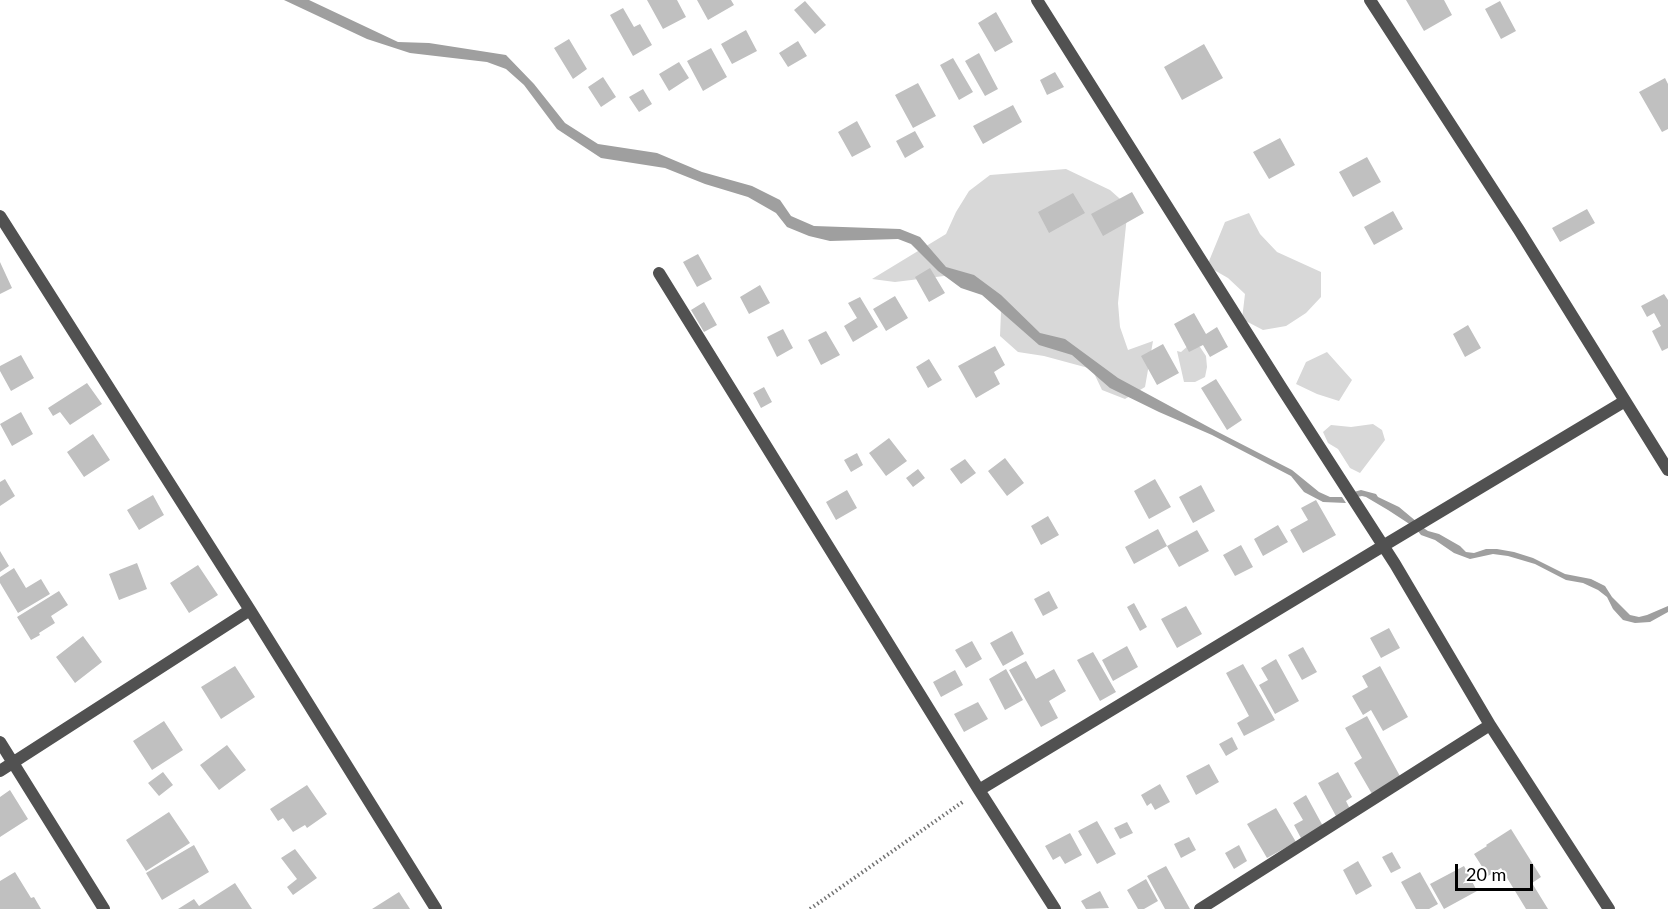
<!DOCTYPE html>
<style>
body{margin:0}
#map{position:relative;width:1668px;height:909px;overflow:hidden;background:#fff;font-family:Lato,sans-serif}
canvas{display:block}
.scale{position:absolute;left:1455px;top:864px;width:78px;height:27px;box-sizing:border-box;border:3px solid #000;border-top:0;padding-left:8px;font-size:18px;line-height:21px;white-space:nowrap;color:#000;-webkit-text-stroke:4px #fff;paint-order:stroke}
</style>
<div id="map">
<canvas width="1668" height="909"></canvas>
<div class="scale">20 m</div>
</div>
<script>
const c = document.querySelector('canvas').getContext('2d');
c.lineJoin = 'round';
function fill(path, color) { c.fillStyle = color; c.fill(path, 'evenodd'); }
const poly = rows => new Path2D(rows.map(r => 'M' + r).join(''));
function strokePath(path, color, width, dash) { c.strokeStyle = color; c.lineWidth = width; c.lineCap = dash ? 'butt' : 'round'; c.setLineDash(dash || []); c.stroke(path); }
fill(poly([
 [1066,169,1110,190,1128,206,1118,303,1120,327,1128,350,1153,341,1145,387,1125,399,1102,390,1092,369,1044,356,1018,352,1000,336,1001,312,990,291,968,281,944,276,895,282,872,279,946,234,956,212,969,191,990,175],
 [1249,213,1260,234,1277,252,1321,272,1321,297,1306,313,1286,326,1263,330,1242,319,1245,294,1228,278,1207,266,1225,222],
 [1189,345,1200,347,1206,356,1207,367,1205,377,1195,382,1184,382,1177,351,1181,352],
 [1327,352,1352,380,1339,401,1317,394,1296,384,1306,362],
 [1373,424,1382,430,1385,440,1360,473,1350,468,1338,449,1328,443,1323,432,1331,425,1351,427]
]), '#d8d8d8');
fill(poly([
 [284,0,309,0,398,42,429,43,506,55,534,84,565,123,598,144,657,153,702,172,752,186,780,200,791,216,814,226,900,229,920,237,946,267,974,275,1001,295,1040,333,1065,339,1118,378,1216,431,1292,470,1319,492,1330,497,1342,497,1346,503,1323,502,1304,492,1291,476,1212,435,1159,412,1110,388,1072,355,1039,345,982,295,961,288,938,271,911,244,898,239,830,241,809,236,787,227,776,213,748,197,705,184,665,168,601,158,557,129,524,85,506,69,487,62,410,53,367,39],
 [1361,490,1376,494,1378,497,1399,507,1417,522,1411,525,1388,510,1366,497,1362,496,1357,497,1354,492],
 [1422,527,1428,531,1439,534,1460,546,1466,552,1474,553,1486,549,1497,549,1514,552,1533,558,1565,574,1591,579,1605,586,1612,597,1630,615,1639,617,1647,615,1668,606,1668,612,1650,622,1635,623,1623,620,1613,609,1607,597,1598,590,1583,583,1566,580,1535,564,1508,556,1493,554,1470,559,1454,553,1435,540,1421,535,1417,530]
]), '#9f9f9f');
fill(poly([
 [647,0,677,0,686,17,663,29],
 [697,0,731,0,734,5,708,20],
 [1406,0,1444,0,1452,15,1424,31],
 [805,1,826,25,815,34,794,10],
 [1500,1,1516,31,1501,39,1485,9],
 [623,8,634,27,640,24,652,45,633,56,610,15],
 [996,12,1013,42,995,52,978,23],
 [746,30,757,51,732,64,721,44],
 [569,39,587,69,573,79,554,48],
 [798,41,807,56,788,67,779,53],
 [1204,44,1223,78,1182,100,1164,67],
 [711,48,727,77,703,91,687,61],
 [979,53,998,89,985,96,965,61],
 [953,58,973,92,959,100,940,65],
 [679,62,689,78,669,91,659,74],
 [1055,72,1064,87,1047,95,1040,80],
 [603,77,616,97,601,107,588,87],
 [1665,78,1668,84,1668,129,1662,132,1639,92],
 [918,83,936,116,913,128,895,95],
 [643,89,652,104,639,112,629,97],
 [1013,105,1022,122,983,144,973,126],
 [857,121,871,147,852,157,838,132],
 [915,131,924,147,905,158,896,141],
 [1280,138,1295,165,1269,179,1253,152],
 [1367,157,1381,182,1353,197,1339,172],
 [1132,192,1144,213,1103,236,1091,214],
 [1073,193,1085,213,1049,233,1038,212],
 [1587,209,1595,223,1560,242,1552,228],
 [1393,211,1403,229,1374,245,1364,227],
 [698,254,712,279,697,287,683,262],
 [0,262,12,288,0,294],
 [930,268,945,293,929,302,915,277],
 [760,285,770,303,749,314,740,297],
 [1664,294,1668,300,1668,348,1662,351,1652,331,1661,326,1654,313,1647,317,1641,306],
 [895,296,908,318,886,331,873,309],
 [860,297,878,327,853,342,844,326,857,318,848,303],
 [704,302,717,325,704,332,691,310],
 [1194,313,1206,334,1217,327,1228,347,1210,357,1203,345,1189,352,1174,324],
 [1468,325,1481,348,1465,357,1453,334],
 [783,329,793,348,777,357,767,337],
 [826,331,840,355,821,365,808,340],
 [1163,344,1179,373,1157,385,1141,356],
 [995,346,1005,365,994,372,1000,384,976,398,958,366],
 [21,355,34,378,11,391,0,371,0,366],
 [929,359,942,380,928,388,916,367],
 [1216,379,1242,420,1227,430,1201,388],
 [87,383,102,404,70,425,60,412,53,416,48,408],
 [764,387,772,402,761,408,753,393],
 [21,412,33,434,12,446,0,424],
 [93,434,110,460,84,477,67,452],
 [889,438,907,461,886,476,869,453],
 [857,453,863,465,851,472,844,460],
 [1005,458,1024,483,1007,496,988,471],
 [965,459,976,473,961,484,950,469],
 [918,469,925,478,913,487,906,478],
 [5,479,15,496,0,506,0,482],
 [1155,479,1171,507,1149,519,1134,491],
 [1201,485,1215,511,1193,523,1179,497],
 [847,490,857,508,836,520,826,502],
 [153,495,164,515,139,530,127,510],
 [1316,500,1336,535,1303,553,1290,530,1308,520,1301,508],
 [1048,516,1059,535,1041,545,1031,526],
 [1278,525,1288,542,1263,556,1254,539],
 [1158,529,1167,546,1134,564,1125,547],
 [1197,530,1209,551,1179,567,1167,546],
 [1241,545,1253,567,1235,576,1223,555],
 [0,551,9,566,0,572],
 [137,563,147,589,119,600,109,574],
 [198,565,218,595,189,613,170,583],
 [14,568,26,588,41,579,50,594,18,613,0,583,0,577],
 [59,591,68,605,51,616,55,623,39,633,40,635,31,640,17,617],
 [1049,591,1058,608,1043,616,1034,599],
 [1134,603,1147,627,1140,631,1127,607],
 [1186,606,1202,634,1177,648,1161,619],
 [1389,628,1400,648,1381,658,1370,638],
 [1012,631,1024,654,1003,666,990,643],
 [83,636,102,662,75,683,56,657],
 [972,641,982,659,966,668,955,650],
 [1127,646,1138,667,1113,681,1102,660],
 [1303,647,1317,672,1302,680,1288,655],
 [1093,652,1116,692,1100,701,1077,660],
 [1276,659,1299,701,1275,714,1259,685,1268,680,1261,668],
 [1026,661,1036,679,1054,669,1066,691,1049,701,1058,718,1041,727,1009,670],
 [1243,664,1275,720,1244,736,1237,723,1249,716,1226,673],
 [235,666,255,697,221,719,201,687],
 [1380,666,1408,717,1383,731,1371,710,1363,715,1352,696,1368,687,1362,676],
 [1006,669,1023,700,1005,710,989,679],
 [955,670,963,685,941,697,933,682],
 [978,702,988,719,964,732,954,714],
 [1367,716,1401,778,1372,794,1354,763,1362,758,1345,728],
 [164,721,183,750,152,770,133,741],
 [1232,737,1238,749,1226,756,1219,744],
 [227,745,246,770,219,790,200,765],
 [1209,764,1219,782,1196,795,1186,776],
 [163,772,173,785,159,796,148,783],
 [1338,772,1352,797,1346,801,1351,811,1337,818,1318,783],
 [1160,784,1170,802,1155,810,1151,803,1147,806,1141,795],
 [307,785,327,814,307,828,305,825,293,832,283,818,278,821,270,809],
 [10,790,28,819,0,837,0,797],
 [1306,795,1324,828,1302,840,1294,825,1303,820,1293,803],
 [1276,808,1296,842,1267,858,1247,824],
 [169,812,190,843,146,871,126,840],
 [1097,821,1116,854,1097,864,1078,831],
 [1127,822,1133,833,1120,839,1114,828],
 [1511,829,1541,877,1532,883,1548,909,1526,909,1501,868,1488,876,1474,854,1487,846,1486,845],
 [1070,833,1082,855,1065,864,1060,856,1053,860,1045,846],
 [1189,837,1196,850,1181,858,1174,844],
 [194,845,209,872,162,900,146,873],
 [1239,845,1247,861,1234,869,1225,853],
 [295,849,317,878,293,895,287,887,297,879,281,858],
 [1392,852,1401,868,1391,873,1382,857],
 [1358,861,1372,886,1356,895,1343,870],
 [1166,866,1190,909,1165,909,1147,876],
 [1464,866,1477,891,1444,909,1430,884],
 [15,872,31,898,34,897,41,909,0,909,0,881],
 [1420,872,1438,904,1429,909,1416,909,1401,882],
 [1146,879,1158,901,1144,909,1138,909,1127,890],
 [235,883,252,909,178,909,194,899,199,906],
 [1100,891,1109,908,1086,909,1081,901],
 [399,892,410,909,372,909]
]), '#c0c0c0');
strokePath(poly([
 [810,909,964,801]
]), '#737373', 4, [1.5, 3]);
strokePath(poly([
 [1037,0,1281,387,1395,564,1490,725,1609,909],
 [1370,0,1519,230,1668,470],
 [0,216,250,610,436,909],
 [659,273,979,790,1055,909],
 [0,742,104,909],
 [0,771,250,610],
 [979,790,1383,546,1625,401],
 [1200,909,1490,725]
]), '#515151', 12);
</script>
